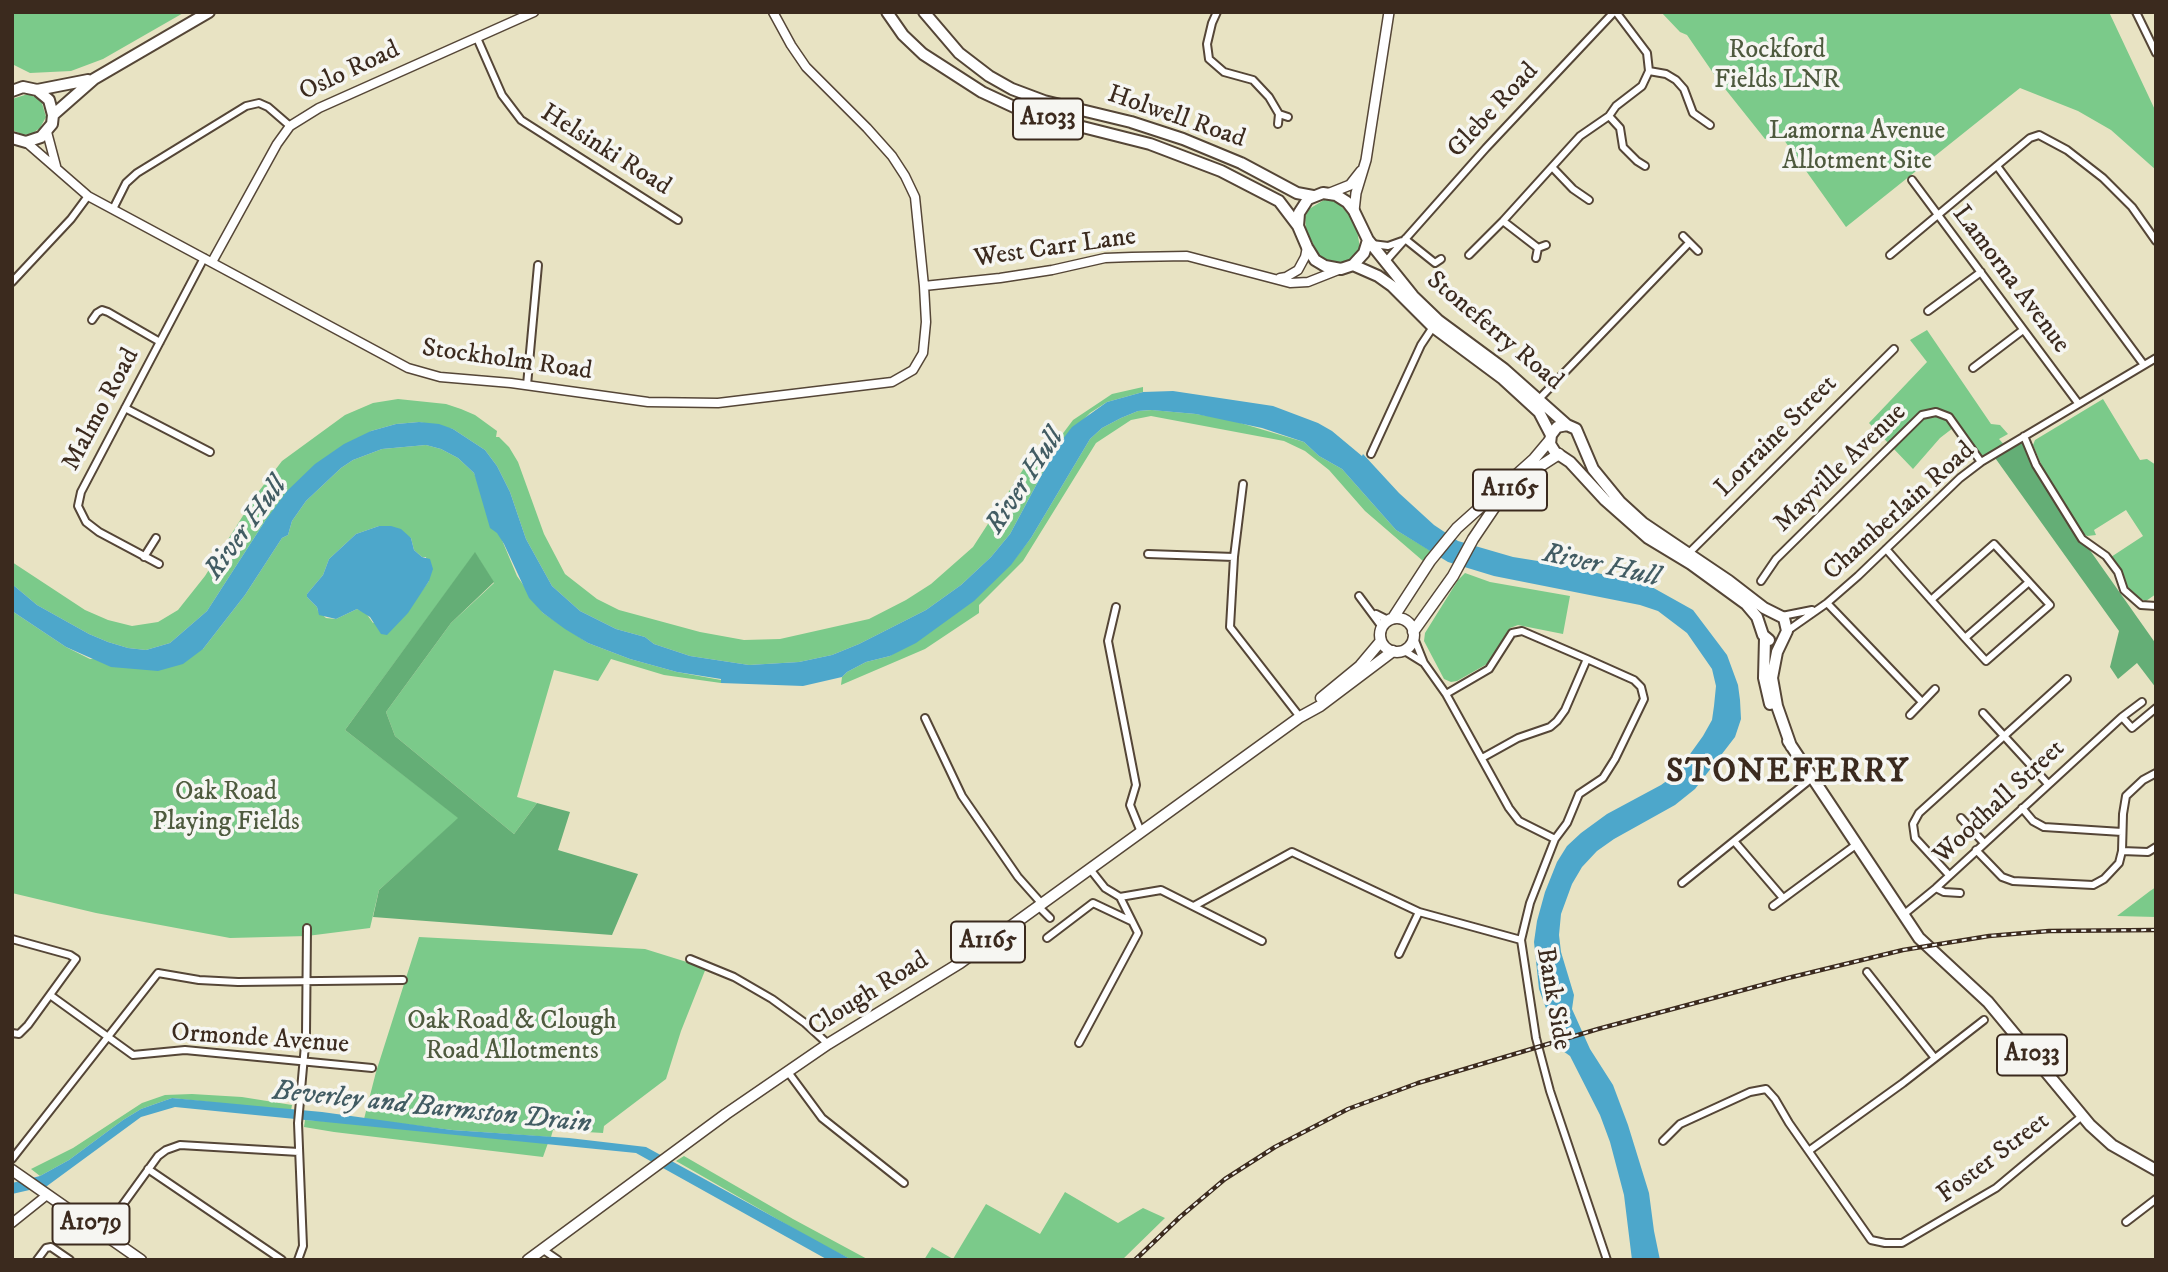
<!DOCTYPE html>
<style>
body{margin:0}
#map{position:relative;width:2168px;height:1272px;overflow:hidden;background:#e8e3c3;font-family:"IM FELL DW Pica",serif}
canvas{display:block}
.frame{position:absolute;inset:0;border:14px solid #3b2a1e;pointer-events:none}
</style>
<div id="map">
<canvas width="2168" height="1272"></canvas>
<div class="frame"></div>
</div>
<script>
const c = document.querySelector('canvas').getContext('2d');
c.lineJoin = 'round';
function fill(path, color) { c.fillStyle = color; c.fill(path, 'evenodd'); }
const poly = rows => new Path2D(rows.map(r => 'M' + r).join(''));
function strokePath(path, color, width, dash) { c.strokeStyle = color; c.lineWidth = width; c.lineCap = dash ? 'butt' : 'round'; c.setLineDash(dash || []); c.stroke(path); }
function write(font, color, halo, rows, align = 'center') {
  c.font = font + ' "IM FELL DW Pica",serif'; c.lineWidth = 7; c.setLineDash([]); c.textBaseline = 'middle'; c.strokeStyle = halo; c.fillStyle = color; for (const [text, x, y, turn = 0] of rows) {
    c.save(); c.translate(x, y); c.rotate((+turn || 0) * Math.PI / 180); c.textAlign = isNaN(turn) ? turn : align; if (halo) c.strokeText(text, 0, 0); c.fillText(text, 0, 0); c.restore();
  }
}
fill(poly([
 [12,12,185,12,103,59,71,71,30,73,12,64],
 [1661,12,2109,12,2156,112,2156,170,2111,130,2078,111,2020,88,1846,227,1779,133,1765,139,1718,80,1687,35,1680,32],
 [28,94,37,98,42,103,46,117,40,128,33,133,24,135,12,130,12,99],
 [1324,200,1333,200,1339,203,1356,224,1360,248,1357,256,1347,262,1335,263,1325,261,1319,255,1306,230,1305,217,1309,209],
 [1927,330,1991,424,2000,425,2008,434,1999,439,2006,447,1979,464,1953,428,1940,438,1913,469,1869,423,1927,362,1910,340],
 [1143,387,1143,392,1107,402,1090,413,1056,448,1010,534,991,557,961,585,926,610,859,644,832,655,799,662,749,665,690,656,654,644,645,637,616,629,580,611,552,586,526,539,510,492,497,466,485,450,453,429,419,422,396,424,371,431,265,521,207,611,170,643,146,650,128,648,108,642,89,634,37,605,12,584,12,562,85,610,108,620,132,626,158,622,178,610,205,576,256,495,282,461,345,415,373,403,398,399,446,404,461,409,475,415,497,431,496,437,499,437,509,447,518,462,544,534,565,574,597,599,619,610,700,632,744,640,780,639,869,619,906,600,931,584,973,547,1026,465,1032,470,1043,448,1052,448,1073,420,1112,394],
 [2103,399,2140,460,2147,459,2156,465,2156,594,2146,601,2138,598,2130,591,2111,557,2143,536,2126,510,2094,530,2096,535,2087,536,2082,533,2045,473,2033,445,2035,440],
 [1152,410,1196,414,1227,419,1304,442,1319,456,1342,469,1396,530,1431,551,1423,561,1365,511,1329,470,1305,451,1284,441,1151,416,1131,420,1096,443,1023,561,979,605,979,613,925,649,841,685,842,677,847,672,866,662,890,656,1010,565,1031,538,1090,439,1102,428,1121,418,1138,411],
 [426,445,441,449,458,458,474,473,517,576,543,613,588,643,630,659,677,672,721,680,721,683,664,675,611,659,598,681,554,670,517,797,537,803,514,834,395,736,386,712,451,623,494,583,475,553,345,730,459,818,379,890,370,928,307,936,230,938,96,913,12,893,12,611,66,647,90,659,203,649,245,595,282,538,288,535,292,521,306,501,341,468,353,460,382,449],
 [379,526,411,538,414,550,422,557,426,557,429,581,421,592,373,623,366,613,357,609,336,619,326,618,318,611,317,607,307,597,307,594,323,575,329,559,342,547,356,534],
 [1465,573,1490,582,1570,596,1563,634,1518,625,1510,628,1487,664,1457,681,1451,682,1444,679,1424,641,1425,633,1458,580],
 [2156,887,2156,917,2117,916,2150,891],
 [419,937,645,949,706,968,681,1031,666,1079,604,1126,603,1133,553,1130,551,1137,452,1130,364,1119,376,1072],
 [192,1094,242,1097,292,1105,291,1111,172,1098,141,1109,123,1120,69,1160,40,1176,31,1169,73,1148,142,1103,165,1095],
 [305,1120,354,1123,548,1143,543,1157,334,1132,304,1127],
 [684,1156,793,1219,869,1260,852,1260,817,1242,676,1161],
 [1065,1192,1118,1223,1143,1208,1165,1218,1122,1260,924,1260,932,1247,953,1259,986,1204,1040,1234]
]), '#7bca8a');
fill(poly([
 [2024,436,2036,465,2082,539,2156,644,2156,688,2137,663,2118,679,2110,667,2119,631,1993,455],
 [475,552,494,582,451,623,386,712,395,736,514,834,537,803,570,812,558,850,638,874,612,935,373,917,379,890,458,818,345,730]
]), '#64ae76');
fill(poly([
 [1173,391,1273,406,1318,423,1332,431,1362,456,1363,454,1399,493,1434,525,1458,541,1513,557,1569,566,1650,586,1693,610,1727,655,1738,685,1740,700,1741,719,1735,737,1695,789,1675,805,1614,839,1597,851,1582,867,1572,884,1561,914,1559,935,1561,952,1574,995,1572,1009,1590,1049,1613,1085,1628,1125,1649,1193,1654,1231,1660,1260,1632,1260,1624,1195,1610,1142,1600,1115,1570,1056,1563,1051,1558,1033,1547,1011,1539,989,1534,942,1537,921,1545,892,1557,862,1567,846,1581,833,1607,814,1661,785,1675,775,1703,736,1712,720,1714,706,1716,686,1712,669,1687,633,1658,611,1640,605,1494,576,1448,562,1396,530,1342,469,1319,456,1304,442,1262,428,1196,414,1151,410,1138,411,1121,418,1102,428,1090,439,1031,538,1011,565,974,601,916,643,890,656,866,662,847,672,842,677,803,686,721,683,721,679,677,672,630,659,588,643,565,629,543,613,529,598,504,544,497,533,490,528,474,473,458,458,441,449,426,445,382,449,353,460,341,468,306,501,292,521,288,535,282,538,245,595,203,649,183,664,158,671,111,667,66,647,12,611,12,584,37,605,89,634,108,642,128,648,146,650,170,643,207,611,265,521,287,491,315,464,344,444,371,431,396,424,419,422,439,424,453,429,485,450,497,466,510,492,526,539,552,586,580,611,616,629,645,637,654,644,690,656,749,665,799,662,832,655,859,644,926,610,961,585,991,557,1010,534,1056,448,1072,427,1107,402,1143,392],
 [379,526,391,526,401,529,411,538,414,550,422,557,430,559,433,569,429,581,408,613,387,635,381,634,370,617,357,609,336,619,319,615,317,607,307,597,307,594,323,575,329,559,342,547,356,534],
 [172,1098,322,1112,452,1130,569,1138,646,1147,852,1260,828,1260,636,1153,175,1107,141,1117,47,1186,12,1194,12,1183,40,1176,69,1160,123,1120,141,1109]
]), '#4da7cb');
const minor = poly([
 [1217,12,1212,23,1207,44,1209,59,1224,72,1253,80,1269,97,1279,114],
 [2136,12,2156,53],
 [477,38,502,95,521,120,678,220],
 [1649,71,1666,74,1676,80,1684,89,1693,113,1710,125],
 [1609,116,1620,128,1623,147,1637,161,1645,166],
 [1278,124,1279,114,1288,117],
 [1997,166,2144,365],
 [1552,167,1573,189,1589,200],
 [1912,180,2078,403],
 [113,209,126,183,137,173,246,106,259,103,268,107,290,126],
 [1503,221,1538,248],
 [1683,236,1698,251],
 [1405,239,1435,263,1441,259],
 [1372,244,1388,246,1402,241],
 [1469,255,1503,221,1580,136,1609,116,1616,106,1642,86,1649,71,1647,53,1616,12],
 [1890,255,2030,138,2039,135,2067,150,2103,178,2132,207,2156,241],
 [1536,258,1538,248,1546,245],
 [1385,262,1486,148,1614,12],
 [12,282,71,219,88,196],
 [1928,311,1981,272],
 [92,320,97,313,102,310,108,312,160,342],
 [1973,368,2023,330],
 [527,385,538,265],
 [1539,399,1689,243],
 [125,408,210,452],
 [2024,436,2036,465,2082,539,2106,556,2118,572,2124,590,2141,605,2156,606],
 [1371,454,1421,345,1433,327],
 [1243,484,1234,557,1230,627,1300,717],
 [1886,549,1908,574,1965,638,2029,582,1994,544,1931,600],
 [1689,553,1894,349],
 [1148,554,1234,557],
 [144,557,156,538],
 [159,564,99,532,86,522,78,506,81,492,204,258],
 [1761,581,1776,559,1922,415,1936,412,1949,417,1981,462],
 [1359,596,1382,627],
 [1827,603,1922,702],
 [1116,607,1108,641,1136,785,1130,805,1141,832],
 [1376,614,1388,620],
 [1782,616,1812,610],
 [1787,631,1827,603,1858,576,1960,478,1981,462,2156,358],
 [1414,638,1424,663,1446,694,1509,808,1519,821,1555,839,1530,903,1521,940,1536,1038,1550,1091,1607,1260],
 [1965,638,1986,661,2050,605,2028,581],
 [1403,650,1424,663],
 [1446,694,1489,669,1512,633,1522,631,1587,659],
 [1983,713,2048,784],
 [1910,715,1935,689],
 [2122,717,2132,728,2156,708],
 [925,718,962,796,1018,877,1042,904],
 [1482,758,1518,738,1550,727,1557,721,1565,710,1587,659,1634,680,1641,687,1644,699,1615,759,1603,778,1579,794,1567,823,1555,839],
 [2022,808,2033,821,2044,827,2122,832],
 [1961,818,1984,843],
 [1734,841,1783,898],
 [1976,850,2002,877,2013,881,2093,885,2104,879,2119,863,2122,851,2123,814,2126,796,2143,780,2156,773],
 [2122,851,2148,852,2156,847],
 [1949,875,1915,838,1913,824,1919,813,2067,679],
 [1682,883,1812,778],
 [1936,888,1944,892,1960,893],
 [1120,897,1161,890,1262,941],
 [1038,906,1050,918],
 [1194,906,1292,852,1419,912,1521,940],
 [1773,906,1857,844],
 [1903,915,1936,888,2122,717,2142,702],
 [1047,938,1093,903,1131,921],
 [12,939,70,955,76,959,28,1025,19,1034,12,1033],
 [1399,954,1419,912],
 [690,959,734,977,772,999,805,1023,828,1044],
 [1867,972,1934,1057],
 [50,995,133,1055,185,1050,372,1068],
 [1079,1043,1138,933,1120,897,1105,888,1090,869],
 [788,1072,822,1118,904,1183],
 [1663,1141,1680,1124,1750,1092,1766,1089,1775,1099,1789,1123,1871,1240,1885,1243,1902,1243,1996,1188,2082,1116],
 [1810,1150,1903,1083,1984,1020],
 [12,1159,158,973,199,980,238,982,403,980],
 [148,1169,282,1260],
 [2126,1222,2156,1199],
 [103,1232,158,1156,166,1150,180,1145,299,1152],
 [542,1249,558,1260],
 [37,1260,46,1248,51,1247,70,1260],
 [298,1260,303,1246,298,1123,306,1034,307,928]
]);
const tertiary = poly([
 [47,132,56,166],
 [26,142,88,196,408,368,440,377,511,383,648,402,718,403,892,382,913,370,923,353,926,322,924,286,915,197,905,176,892,156,867,128,806,67,791,45,773,12],
 [212,262,277,144,290,126,319,108,534,12],
 [1280,278,1286,277,1298,270,1305,257,1307,247],
 [924,286,1000,278,1052,270,1105,258,1132,257,1187,256,1290,283,1308,282,1341,269],
 [12,1223,47,1195]
]);
const secondary = poly([
 [1330,193,1350,185,1361,171],
 [1354,211,1356,193,1366,160,1389,12]
]);
const primary = poly([
 [1393,618,1430,561,1457,528,1534,459,1550,440],
 '1380 635a17 17 0 1 1 34 0a17 17 0 1 1-34 0Z',
 [1413,632,1453,576,1473,539,1496,505,1528,474,1559,454],
 [1321,698,1360,666,1381,641],
 [12,1170,141,1260],
 [528,1260,726,1114,828,1044,960,963,1300,717,1320,706,1393,651]
]);
const trunk = poly([
 [887,12,903,35,923,54,982,92,1027,113,1150,144,1221,171,1279,201,1298,226],
 [924,12,959,53,989,76,1012,89,1044,101,1131,122,1183,139,1241,163,1297,193,1313,196],
 [37,90,88,80],
 [12,91,23,87,37,90,49,100,53,115,52,124,41,137,26,142,12,138],
 [53,115,94,79,209,12],
 [1368,240,1364,253,1353,265,1341,269,1325,266,1315,260,1307,247,1298,226,1299,213,1308,199,1323,193,1336,195,1347,202,1354,211,1368,240,1413,296,1439,321,1504,369,1567,425,1576,429,1593,469,1620,502,1643,523,1729,581,1764,608,1784,618,1787,631,1777,652,1772,678,1777,706,1791,746],
 [1353,265,1378,276,1392,286,1433,327,1503,379,1539,412,1551,435],
 [1567,425,1557,427,1551,435,1550,444,1555,452,1570,462,1605,500,1648,538,1691,564,1746,604,1757,617,1763,635,1769,640],
 [1765,638,1764,678,1770,704],
 [1788,741,1919,938,1988,1002,2090,1125,2112,1145,2156,1170]
]);
strokePath(minor, '#554637', 10);
strokePath(tertiary, '#554637', 11);
strokePath(secondary, '#554637', 12);
strokePath(primary, '#554637', 13);
strokePath(trunk, '#554637', 14);
strokePath(minor, '#fff', 6);
strokePath(tertiary, '#fff', 8);
strokePath(secondary, '#fff', 9);
strokePath(primary, '#fff', 10);
strokePath(trunk, '#fff', 10);
const rail = poly([
 [1135,1260,1180,1217,1225,1179,1275,1147,1348,1109,1418,1083,1598,1029,1788,978,1903,950,1989,936,2049,931,2156,930]
]);
strokePath(rail, '#3b2a1e', 4.5);
strokePath(rail, '#f6f6f2', 2, [5]);
for (const [x, y, w] of [
 [1048,119,70],
 [1510,490,74],
 [988,942,74],
 [2032,1055,70],
 [91,1224,77]
]) { const box = new Path2D(); box.roundRect(x - w / 2, y - 20.5, w, 41, 5); c.fillStyle = '#f6f6f2'; c.fill(box); strokePath(box, '#3b2a1e', 2); }
write('bold 24px', '#3b2a1e', null, [
 ["A1033",1048,119],
 ["A1165",1510,490],
 ["A1165",988,942],
 ["A1033",2032,1055],
 ["A1079",91,1224]
]);
write('26px', '#4e5a3e', '#f6f6f2', [
 ["Rockford",1777,52],
 ["Fields LNR",1777,82],
 ["Lamorna Avenue",1857,133],
 ["Allotment Site",1857,163],
 ["Oak Road",226,794],
 ["Playing Fields",226,824],
 ["Oak Road & Clough",512,1023],
 ["Road Allotments",512,1053]
]);
write('26px', '#3b2a1e', '#f6f6f2', [
 ["Oslo Road",350,72,-25],
 ["Glebe Road",1494,111,-47],
 ["Holwell Road",1176,118,19],
 ["Helsinki Road",605,151,32],
 ["West Carr Lane",1055,249,-8],
 ["Lamorna Avenue",2010,280,53],
 ["Stoneferry Road",1494,332,40],
 ["Stockholm Road",507,361,8],
 ["Malmo Road",102,410,-62],
 ["Lorraine Street",1777,437,-45],
 ["Mayville Avenue",1841,469,-44],
 ["Chamberlain Road",1900,512,-42],
 ["Woodhall Street",2000,803,-43],
 ["Clough Road",869,995,-32],
 ["Bank Side",1552,999,80],
 ["Ormonde Avenue",260,1040,4],
 ["Foster Street",1994,1159,-37]
]);
write('italic 28px', '#425c63', '#f6f6f2', [
 ["River Hull",1026,482,-57],
 ["River Hull",247,529,-54],
 ["River Hull",1601,567,12],
 ["Beverley and Barmston Drain",432,1109,6]
]);
c.letterSpacing = '2px';
write('bold 33px', '#3b2a1e', '#f6f6f2', [
 ["STONEFERRY",1788,774]
]);
c.letterSpacing = '0px';
</script>
